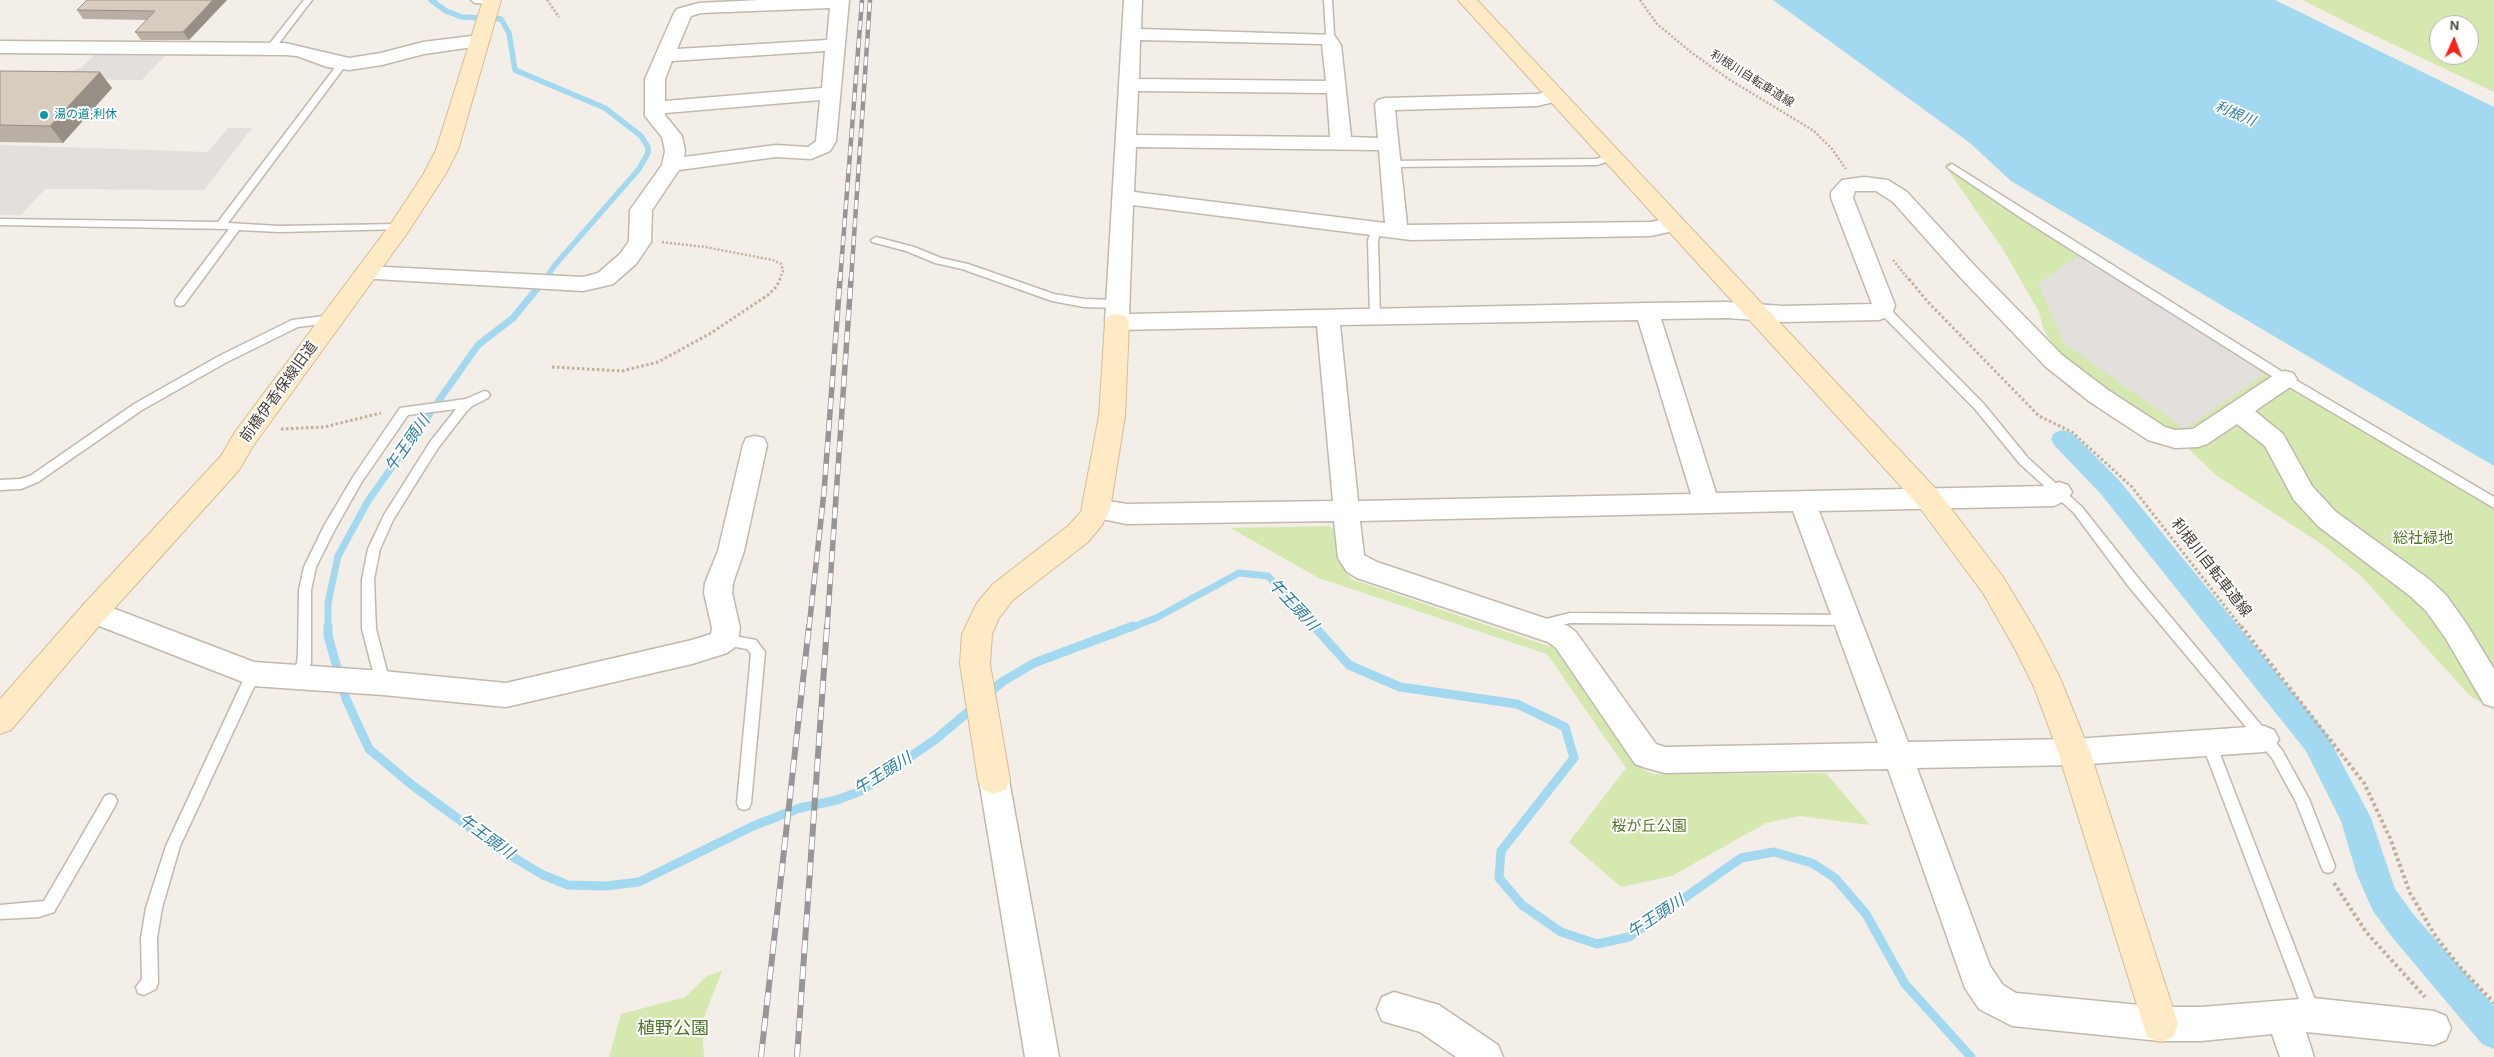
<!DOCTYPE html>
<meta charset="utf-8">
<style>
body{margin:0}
#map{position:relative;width:2494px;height:1057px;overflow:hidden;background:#f3eee7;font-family:Karla,sans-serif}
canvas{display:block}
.north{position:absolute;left:2429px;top:15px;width:50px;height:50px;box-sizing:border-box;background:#fff;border:1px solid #b5b2af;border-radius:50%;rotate:2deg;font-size:14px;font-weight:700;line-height:20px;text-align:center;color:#463e36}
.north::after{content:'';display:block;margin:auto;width:18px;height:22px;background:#f92218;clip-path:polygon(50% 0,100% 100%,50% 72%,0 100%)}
</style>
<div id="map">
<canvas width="2494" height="1057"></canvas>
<div class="north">N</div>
</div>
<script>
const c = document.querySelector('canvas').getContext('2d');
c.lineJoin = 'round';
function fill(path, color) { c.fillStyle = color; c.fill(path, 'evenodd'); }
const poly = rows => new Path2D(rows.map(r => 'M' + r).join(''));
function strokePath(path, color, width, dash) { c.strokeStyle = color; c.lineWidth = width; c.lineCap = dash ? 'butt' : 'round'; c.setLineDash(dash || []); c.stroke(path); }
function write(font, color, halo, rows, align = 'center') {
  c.font = font + ' Karla,"Noto Sans JP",sans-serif'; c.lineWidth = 4; c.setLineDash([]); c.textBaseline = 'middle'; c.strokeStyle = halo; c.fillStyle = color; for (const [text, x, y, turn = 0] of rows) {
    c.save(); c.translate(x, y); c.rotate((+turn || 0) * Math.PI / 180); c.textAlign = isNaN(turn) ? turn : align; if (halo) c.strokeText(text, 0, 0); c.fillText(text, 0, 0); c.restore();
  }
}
fill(poly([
 [2303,0,2494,0,2494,92,2348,23],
 [2439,25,2469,25,2469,55,2439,55],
 [1950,162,2296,381,2494,498,2494,710,2470,696,2360,575,2323,545,2217,476,2189,449,2163,443,2060,354,2044,331,2039,312,2004,251,1946,167,1945,164],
 [1329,526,1339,533,1344,570,1351,579,1554,648,1643,770,1654,774,1826,773,1870,825,1800,816,1766,823,1672,876,1621,887,1569,842,1626,768,1547,654,1319,578,1230,528],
 [722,971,702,1022,704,1057,609,1057,621,1014,685,997,707,976]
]), '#d5e8b0');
fill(poly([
 [94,55,165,56,142,80,60,79,66,73,81,68],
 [228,128,252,128,204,190,45,189,21,215,0,215,0,145,208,152],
 [2080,255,2265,374,2185,429,2064,343,2038,283]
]), '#e2dfdc');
fill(poly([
 [1773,0,2275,0,2494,107,2494,466,2011,181,1970,143]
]), '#a3d9f0');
strokePath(poly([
 [431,0,446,11,462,17,501,19,509,33,515,70,605,108,641,136,648,147,648,153,639,169,555,265,544,281]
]), '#a3d9f0', 5.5);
strokePath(poly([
 [328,628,328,603,338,556,368,501,478,345,513,318,545,279],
 [1130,628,1156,618,1239,573,1268,576,1315,628]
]), '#a3d9f0', 7);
strokePath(poly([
 [328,626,328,636,346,699,369,749,412,785,498,848,543,875,568,885,606,886,639,882,753,826,800,808,837,800,861,791,936,739,974,707],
 [1314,626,1349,665,1400,687,1517,704,1565,727,1574,758,1501,851,1499,878,1522,905,1561,932,1597,944,1629,937,1741,858,1774,852,1812,863,1835,878,1866,914,1905,984,1971,1057],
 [988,694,1002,682,1034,663,1133,626]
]), '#a3d9f0', 9);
fill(poly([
 [2063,430,2072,433,2118,479,2326,733,2371,818,2395,889,2414,915,2494,1006,2494,1049,2482,1044,2392,937,2373,911,2357,875,2341,821,2306,751,2100,493,2054,445,2051,439,2054,433,2063,430]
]), '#a3d9f0');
const lane = poly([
 [304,0,312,0,273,51,267,51,267,47,304,0],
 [471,0,496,0,496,1,492,4,475,3,471,0],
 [1324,0,1332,0,1334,34,1330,41,1327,42,1323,39,1326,34,1324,0],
 [343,60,346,61,346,65,228,223,279,226,400,224,404,225,404,229,279,232,239,230,184,305,180,306,176,305,175,302,176,299,229,229,0,225,0,219,218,222,340,61,343,60],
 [1612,154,1615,155,1615,159,1597,165,1389,167,1384,164,1389,161,1596,159,1612,154],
 [1952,164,2289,376,2494,497,2494,508,2281,382,2021,218,1949,169,1947,167,1952,164],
 [1376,228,1381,231,1378,240,1380,318,1375,322,1370,318,1368,240,1372,229,1376,228],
 [876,237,914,247,941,258,968,264,1054,294,1084,299,1118,300,1123,304,1118,308,1084,307,1052,301,962,269,935,263,906,251,872,242,871,240,876,237],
 [1884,306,1888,307,1983,403,2028,458,2082,507,2139,579,2282,750,2309,799,2335,866,2333,871,2328,873,2323,871,2296,802,2272,758,2129,587,2074,513,2020,464,1975,409,1880,313,1879,310,1884,306],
 [332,315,337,319,336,322,298,327,227,362,142,410,38,482,21,489,0,490,0,480,20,479,30,476,134,404,219,356,292,320,332,315],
 [484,391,488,392,490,395,488,398,472,406,466,412,438,448,393,520,380,549,374,579,376,629,390,683,388,687,383,689,378,687,376,683,362,629,362,579,368,549,384,515,430,442,456,409,408,415,361,483,334,531,316,567,311,590,311,663,301,683,296,685,291,683,289,679,297,663,298,654,299,590,304,567,324,526,353,477,400,408,466,399,484,391],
 [1570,613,1849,615,1854,616,1856,620,1854,624,1849,625,1570,623,1555,627,1545,633,1540,632,1538,628,1546,619,1570,613],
 [724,634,756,640,765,652,751,803,749,808,744,810,739,808,737,803,751,654,747,649,719,644,717,640,719,636,724,634],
 [253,668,258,670,260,674,180,846,162,908,157,938,158,983,156,989,144,995,138,993,136,987,142,979,141,938,146,908,166,846,248,670,253,668],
 [2204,735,2209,737,2220,754,2321,1015,2319,1021,2313,1023,2307,1021,2305,1015,2207,757,2197,741,2199,737,2204,735],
 [110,794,115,796,117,801,115,806,54,912,39,917,0,919,0,905,44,901,105,796,110,794]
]);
const street = poly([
 [759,0,849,0,836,141,830,151,811,159,776,157,679,170,652,210,651,242,636,264,613,284,605,286,583,291,358,278,355,273,358,268,366,266,583,277,598,273,620,254,629,241,630,210,662,165,665,151,662,137,645,116,645,79,674,13,677,9,699,3,759,0],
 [830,8,827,40,677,49,691,16,701,13,830,8],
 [825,51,822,88,665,101,665,79,672,61,825,51],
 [820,100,816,141,808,147,776,145,684,157,685,151,682,136,665,115,665,113,820,100],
 [1124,0,1142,0,1141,29,1334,35,1341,45,1351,137,1378,138,1375,104,1378,100,1385,98,1537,94,1555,90,1562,92,1565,96,1562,100,1537,106,1395,110,1407,225,1651,222,1674,217,1682,219,1685,224,1682,229,1651,236,1411,240,1133,205,1129,314,1647,303,1727,302,1783,306,1872,304,1831,198,1831,192,1842,180,1864,177,1888,180,1907,192,1975,266,2062,355,2108,390,2165,427,2175,430,2193,429,2277,373,2285,371,2293,373,2297,379,2293,385,2255,411,2283,434,2312,486,2336,512,2430,580,2446,595,2466,623,2494,669,2494,707,2484,704,2446,639,2426,611,2410,596,2318,526,2294,500,2265,446,2237,424,2207,444,2198,447,2175,448,2148,440,2090,402,2046,367,1959,276,1893,202,1876,191,1855,191,1853,198,1895,305,1892,315,1879,320,1783,322,1727,318,1661,319,1716,493,2048,486,2059,482,2068,485,2072,492,2068,499,2054,506,1819,511,1908,742,2074,739,2264,726,2274,730,2279,739,2274,748,2264,752,2074,765,1917,768,1990,966,2003,985,2016,993,2160,1007,2201,1007,2313,998,2434,1011,2446,1016,2451,1028,2446,1040,2434,1045,2306,1032,2314,1057,2280,1057,2272,1034,2201,1041,2160,1041,2012,1026,1979,1009,1965,988,1888,769,1665,773,1646,768,1635,764,1556,648,1548,642,1357,578,1347,572,1338,558,1334,521,1127,524,1087,516,1083,509,1087,502,1096,499,1127,504,1333,501,1317,326,1117,330,1109,328,1105,322,1124,0],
 [1140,40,1322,44,1326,81,1139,79,1140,40],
 [1138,91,1327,93,1330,137,1136,135,1138,91],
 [1136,147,1379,150,1385,223,1134,192,1136,147],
 [1638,320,1691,494,1358,501,1340,325,1638,320],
 [1793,511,1878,743,1665,747,1656,744,1576,632,1568,626,1377,562,1364,555,1360,521,1793,511],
 [480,35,487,37,489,41,487,45,424,54,382,65,349,70,327,67,297,56,285,55,0,53,0,41,285,43,349,58,381,53,423,42,480,35],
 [755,436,764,438,767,445,744,551,733,583,732,593,740,628,738,640,734,648,727,653,692,664,506,707,383,695,253,686,84,620,80,612,84,604,94,601,254,662,383,671,506,683,692,640,711,634,712,628,704,593,705,583,718,551,743,445,746,438,755,436],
 [994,767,1005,770,1009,780,1059,1057,1025,1057,979,780,983,770,994,767],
 [1394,992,1439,1005,1498,1045,1503,1057,1456,1057,1420,1032,1382,1021,1377,1009,1382,997,1394,992]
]);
const secondary = poly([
 [483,0,501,0,458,150,445,175,408,232,253,446,239,470,104,620,11,730,0,734,0,699,84,604,221,456,235,432,392,222,423,175,436,150,483,0],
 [1458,0,1477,0,1937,490,2003,577,2035,630,2060,678,2090,752,2178,1024,2173,1037,2160,1042,2147,1037,2058,752,2034,687,2014,647,1983,593,1917,504,1458,0],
 [1117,314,1126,316,1129,322,1125,416,1110,509,1102,525,1088,542,1013,600,999,618,992,634,990,664,1010,780,1005,790,994,794,983,790,978,780,960,664,962,634,977,603,993,584,1068,526,1081,512,1099,416,1105,322,1108,316,1117,314]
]);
strokePath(lane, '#c2b8ad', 3);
strokePath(street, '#c2b8ad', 3);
strokePath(secondary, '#d3bd97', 2);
strokePath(poly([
 [547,0,559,17],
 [1640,0,1657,24,1692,53,1730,80,1814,131,1832,149,1846,169],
 [662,242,705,247,773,260,781,264,783,271,779,281],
 [1893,260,1910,281]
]), '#c1af9b', 2.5, [2, 2]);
strokePath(poly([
 [1909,279,1927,301,2039,416,2072,432,2132,487,2242,628],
 [552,367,622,371,658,362,711,333,768,295,777,286,780,279],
 [281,429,324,427,381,413]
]), '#c1af9b', 3, [2.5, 2.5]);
strokePath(poly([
 [2241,626,2364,783,2390,838,2410,893,2436,937,2459,966,2494,1003],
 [2334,883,2366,932,2425,997]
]), '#c1af9b', 4, [3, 3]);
fill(lane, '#fff');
fill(street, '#fff');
fill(secondary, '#feebc6');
const railFar2 = poly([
 [840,281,862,0],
 [851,281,870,0]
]);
const railFar1 = poly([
 [809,628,824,492,840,279],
 [827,628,851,279]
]);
const rail = poly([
 [761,1057,809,626],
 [797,1057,827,626]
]);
strokePath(railFar2, '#969696', 4.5);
strokePath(railFar1, '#969696', 5.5);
strokePath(rail, '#969696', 6);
strokePath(railFar2, '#fff', 3, [9]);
strokePath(railFar1, '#fff', 4, [11]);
strokePath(rail, '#fff', 4.5, [13]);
fill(poly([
 [227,0,189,40,141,40,135,32,147,20,83,19,77,10],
 [0,71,112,88,63,143,0,142]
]), '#baafa4');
fill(poly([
 [213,0,227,0,189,40,183,32],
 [100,72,112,88,63,143,50,126]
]), '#978f86');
const building = poly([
 [87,0,213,0,183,32,135,32,155,11,77,10,87,0],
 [0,71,100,72,50,126,0,125,0,71]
]);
fill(building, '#d8ccbf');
strokePath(building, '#978f86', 1);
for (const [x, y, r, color] of [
 [44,115,5,"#0f9aa8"]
]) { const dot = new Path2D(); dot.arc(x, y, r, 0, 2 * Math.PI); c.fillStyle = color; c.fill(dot); strokePath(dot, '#fff', 2); }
write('12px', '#463e36', '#fff', [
 ["利根川自転車道線",1752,79,32]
]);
write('12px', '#0d838f', '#fff', [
 ["湯の道;利休",54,115]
], 'left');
write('italic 14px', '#2c7da2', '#fff', [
 ["利根川",2235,114,23]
]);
write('15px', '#463e36', '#fff', [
 ["前橋伊香保線旧道",279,392,-54],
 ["利根川自転車道線",2211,568,52]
]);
write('15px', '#507829', '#fff', [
 ["総社緑地",2423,539],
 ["桜が丘公園",1649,827]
]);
write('italic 16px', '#2c7da2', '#fff', [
 ["午王頭川",408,444,-55],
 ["午王頭川",1293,605,47],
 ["午王頭川",883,774,-32],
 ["午王頭川",486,837,36],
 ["午王頭川",1656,917,-33]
]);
write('18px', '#507829', '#fff', [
 ["植野公園",673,1029]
]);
</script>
